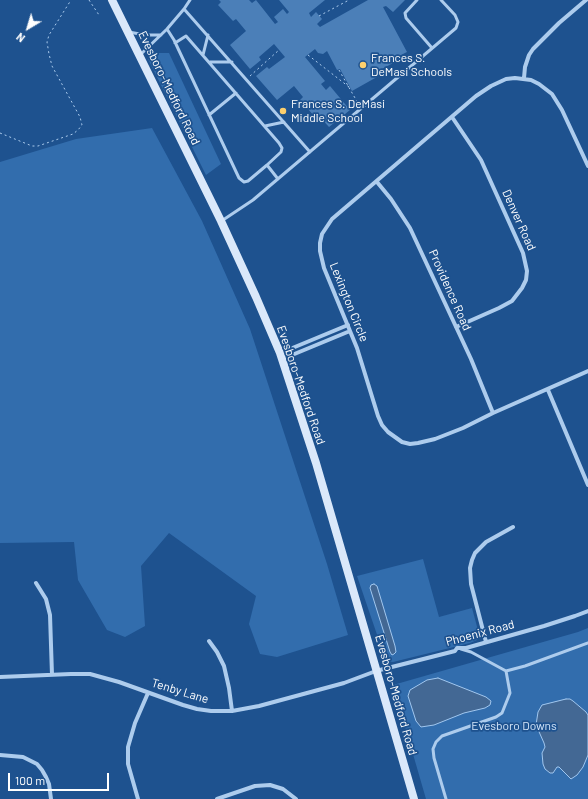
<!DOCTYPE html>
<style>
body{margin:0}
#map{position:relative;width:588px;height:799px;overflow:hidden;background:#1e528f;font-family:Barlow,sans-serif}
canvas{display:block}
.north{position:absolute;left:8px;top:8px;width:40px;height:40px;-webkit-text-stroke:3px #1e528f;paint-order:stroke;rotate:218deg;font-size:11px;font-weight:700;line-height:16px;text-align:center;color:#fff}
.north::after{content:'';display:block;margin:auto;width:14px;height:18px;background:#fff;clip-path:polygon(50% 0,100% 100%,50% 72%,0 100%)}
.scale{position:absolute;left:8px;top:773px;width:101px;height:18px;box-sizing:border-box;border:2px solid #fff;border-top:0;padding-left:5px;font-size:12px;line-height:14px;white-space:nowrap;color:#fff;-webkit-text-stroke:3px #1e528f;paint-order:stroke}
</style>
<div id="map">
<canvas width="588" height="799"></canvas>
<div class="north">N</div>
<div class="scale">100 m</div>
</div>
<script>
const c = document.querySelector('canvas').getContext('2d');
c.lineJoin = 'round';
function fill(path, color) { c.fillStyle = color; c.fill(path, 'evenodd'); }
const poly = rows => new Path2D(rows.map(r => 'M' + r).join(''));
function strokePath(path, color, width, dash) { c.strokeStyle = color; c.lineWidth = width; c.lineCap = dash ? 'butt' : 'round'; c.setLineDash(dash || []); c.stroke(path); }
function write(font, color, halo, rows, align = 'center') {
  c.font = font + ' Barlow,sans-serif'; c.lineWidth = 3.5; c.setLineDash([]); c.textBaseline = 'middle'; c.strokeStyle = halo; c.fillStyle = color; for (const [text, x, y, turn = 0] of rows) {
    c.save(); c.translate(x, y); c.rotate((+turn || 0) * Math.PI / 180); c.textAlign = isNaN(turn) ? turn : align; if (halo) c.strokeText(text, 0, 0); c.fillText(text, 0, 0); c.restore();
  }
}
fill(poly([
 [157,53,169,53,221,164,206,175,148,59],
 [152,128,202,221,250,329,327,564,348,635,277,657,260,654,249,624,256,596,169,533,141,566,145,626,125,637,107,630,78,580,74,542,0,543,0,162,76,139],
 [423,559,439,617,472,608,479,634,477,640,470,643,393,662,386,661,357,576],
 [588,628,588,799,426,799,393,685,578,632]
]), '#326dad');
const water = poly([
 [374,584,377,586,395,646,396,652,394,654,392,655,390,652,370,588,371,585,374,584],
 [438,678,486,697,491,701,490,705,485,708,464,713,434,725,421,727,416,721,408,696,410,690,427,680,438,678],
 [566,699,570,699,573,701,586,712,588,715,588,755,583,767,577,775,571,779,559,767,557,767,553,773,550,773,545,769,543,764,542,753,545,747,544,743,536,725,538,712,542,705,566,699]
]);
fill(water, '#436894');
strokePath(water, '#a1c7ef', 1);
fill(poly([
 [219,0,249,0,252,3,256,0,275,24,278,22,274,17,283,9,287,14,289,12,279,0,325,0,309,13,311,17,316,12,322,19,317,24,320,27,368,0,405,0,393,12,386,6,383,7,407,52,391,60,393,63,382,69,384,73,352,91,340,69,337,70,327,51,323,54,318,53,315,49,305,57,325,81,321,84,326,90,330,86,350,110,329,127,318,115,315,117,300,100,303,97,294,86,277,100,256,76,267,67,269,69,285,57,274,44,259,57,261,60,250,69,230,45,246,31,236,19,233,21,218,5,221,2]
]), '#4b7fb8');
strokePath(poly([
 [89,0,99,15],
 [319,16,349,0],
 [308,55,349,87],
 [339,70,359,105],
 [250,76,279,50],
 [0,133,32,146,38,146,73,134,78,130,82,125,80,117,52,66,49,54,47,42,49,35,71,0]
]), '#adcced', 1, [2, 3]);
strokePath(poly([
 [417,0,405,13,406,18,432,48],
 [184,9,310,152],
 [167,29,174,40,239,178,244,182,248,181,267,165,278,179],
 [129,32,145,35,161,35],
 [175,43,186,36,279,143,282,148,281,152,267,165],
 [140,55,167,29,184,9,190,0],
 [203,55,208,35],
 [210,62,232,62],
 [209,115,236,93],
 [265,126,284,122],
 [223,220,253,200,456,28,458,22,455,15,441,0],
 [461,649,471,652,506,671,525,666,588,643],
 [446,799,434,758,433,749,436,742,442,736,496,717,502,713,510,693,506,671]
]), '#adcced', 3);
strokePath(poly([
 [524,78,525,67,529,55,533,49,559,23,586,0],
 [452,117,481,160,523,253,527,271,526,280,522,288,512,301,499,308,456,327],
 [588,166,562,110,552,94,539,84,531,80,515,78,506,79,491,86,476,96,332,219,322,234,320,243,320,251,324,268,357,348,378,416,382,425,388,432,402,442,410,444,418,443,435,439,463,428,493,413,588,371],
 [377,182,391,199,410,228,471,359,493,413],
 [286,354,290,349,348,325],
 [281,356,286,354,292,355,350,331],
 [548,390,588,485],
 [36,583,46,599,50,615,52,675],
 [209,641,217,652,224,666,229,688,232,711],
 [486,642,471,584,470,568,472,560,475,553,486,542,513,527],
 [0,677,71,674,90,674,119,682,183,705,197,709,211,711,232,711,259,706,344,683,376,671,455,651,457,648,466,648,544,626,575,616,588,611],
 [0,755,23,757,37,764,42,770,46,777,49,784,51,799],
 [138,799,128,764,128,747,135,723,148,693],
 [217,799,255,786,270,785,283,789,296,799]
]), '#adcced', 4);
strokePath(poly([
 [112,0,221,221,256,297,280,353,316,463,414,799]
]), '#dae8fa', 8);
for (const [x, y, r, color] of [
 [363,65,4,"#fccf6d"],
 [283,111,4,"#fccf6d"]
]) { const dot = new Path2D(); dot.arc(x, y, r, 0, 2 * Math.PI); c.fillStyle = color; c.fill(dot); strokePath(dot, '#1e528f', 1.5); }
write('12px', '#fff', '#1e528f', [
 ["Frances S.",371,58],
 ["DeMasi Schools",371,72],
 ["Frances S. DeMasi",291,104],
 ["Middle School",291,118]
], 'left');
write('12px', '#fff', '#1e528f', [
 ["Evesboro-Medford Road",169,88,64],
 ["Denver Road",519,220,66],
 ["Providence Road",450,290,66],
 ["Lexington Circle",349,302,68],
 ["Evesboro-Medford Road",301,385,71],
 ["Phoenix Road",480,633,-15],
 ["Tenby Lane",180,691,17],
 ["Evesboro-Medford Road",396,695,74]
]);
write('12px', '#d3e5f9', '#1e528f', [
 ["Evesboro Downs",514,726]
]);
</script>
